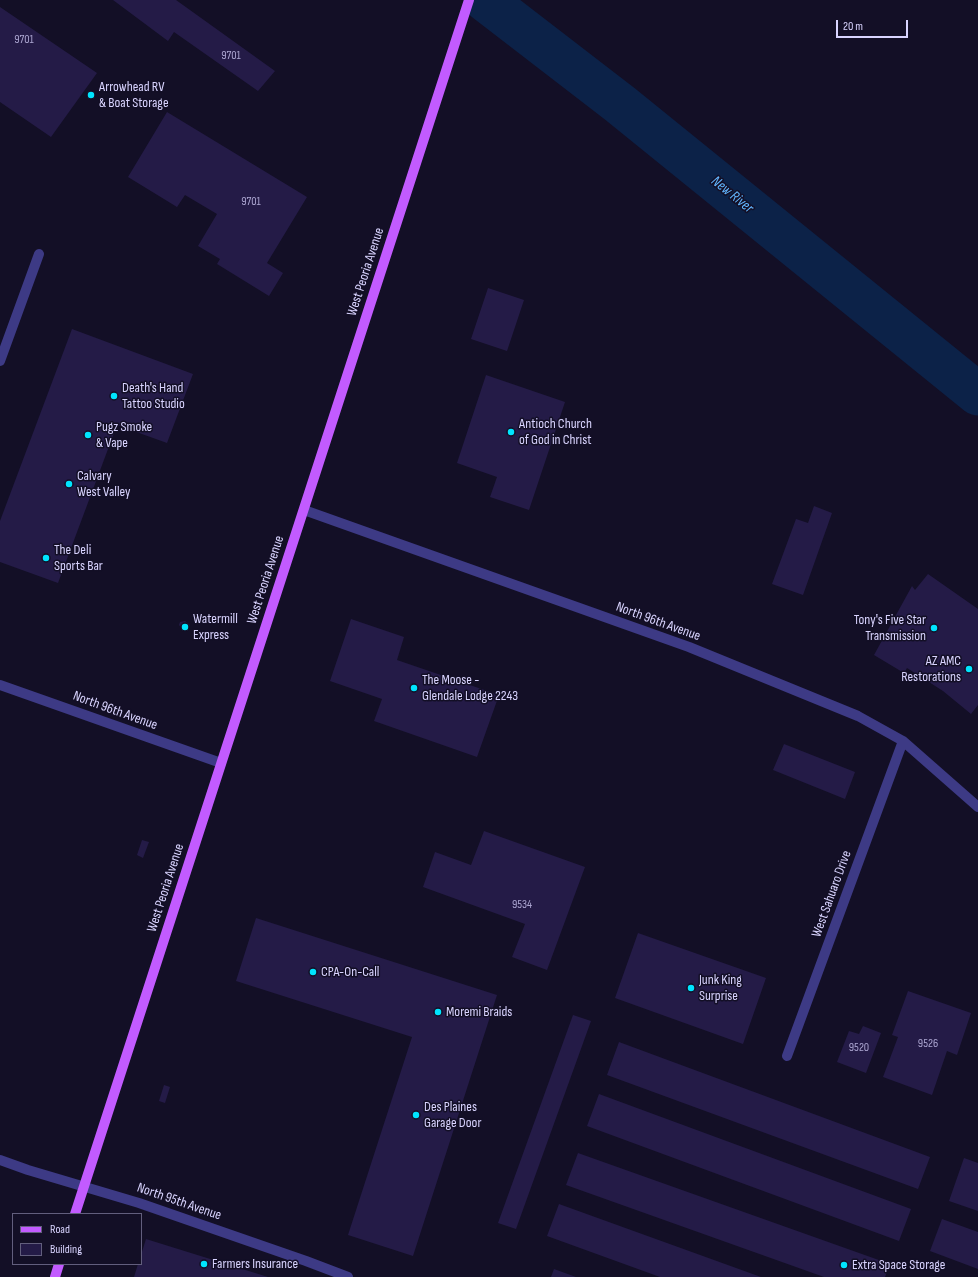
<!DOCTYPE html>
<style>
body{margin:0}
#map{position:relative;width:978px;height:1277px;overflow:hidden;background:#130f26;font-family:"Sofia Sans Condensed",sans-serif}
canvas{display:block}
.legend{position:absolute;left:12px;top:1213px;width:130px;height:52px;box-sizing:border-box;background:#130f26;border:1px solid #625e7d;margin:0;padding:5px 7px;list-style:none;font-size:12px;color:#d9d4ff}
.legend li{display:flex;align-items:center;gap:8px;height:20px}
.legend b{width:20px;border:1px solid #625e7d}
.scale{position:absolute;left:836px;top:20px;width:72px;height:18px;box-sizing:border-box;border:2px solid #d9d4ff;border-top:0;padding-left:5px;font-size:12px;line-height:14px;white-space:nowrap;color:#d9d4ff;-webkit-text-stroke:3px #130f26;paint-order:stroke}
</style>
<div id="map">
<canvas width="978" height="1277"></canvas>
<ul class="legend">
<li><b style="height:5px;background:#c25bff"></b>Road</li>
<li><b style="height:11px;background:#241b47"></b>Building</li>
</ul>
<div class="scale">20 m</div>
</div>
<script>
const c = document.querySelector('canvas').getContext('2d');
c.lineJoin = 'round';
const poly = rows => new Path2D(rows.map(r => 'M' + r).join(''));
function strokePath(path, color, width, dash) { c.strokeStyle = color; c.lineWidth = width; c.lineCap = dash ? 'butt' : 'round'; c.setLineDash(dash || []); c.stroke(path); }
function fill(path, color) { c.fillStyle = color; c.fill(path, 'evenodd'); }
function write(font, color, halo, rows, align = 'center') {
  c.font = font + ' "Sofia Sans Condensed",sans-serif'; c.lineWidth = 3; c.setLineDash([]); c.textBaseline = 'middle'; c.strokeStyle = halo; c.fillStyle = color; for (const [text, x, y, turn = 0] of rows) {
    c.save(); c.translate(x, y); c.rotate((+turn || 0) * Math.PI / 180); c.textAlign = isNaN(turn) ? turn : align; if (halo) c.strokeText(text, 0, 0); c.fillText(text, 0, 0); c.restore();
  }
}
strokePath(poly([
 [485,0,620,104,978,394]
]), '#0c2248', 43);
fill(poly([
 [113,0,176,0,275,71,258,91,174,32,168,41],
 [0,7,97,73,51,137,0,102],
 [167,112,307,197,267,263,283,273,269,296,217,264,220,259,198,246,217,214,185,195,177,207,128,177],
 [488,288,524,300,507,351,471,339],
 [72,329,193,374,167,443,117,425,58,583,0,562,0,521],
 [486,375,565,402,529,510,490,497,497,477,457,463],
 [814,506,832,513,803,595,772,584,796,519,808,523],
 [928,574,978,609,978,705,971,714,943,691,907,668,904,673,874,655,912,586,915,590],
 [351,619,404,637,397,660,499,695,477,757,374,721,382,699,330,681],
 [185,621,190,625,188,630,182,629,179,625,180,622],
 [784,744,855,772,845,799,773,770],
 [484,831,585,867,547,970,512,957,525,924,423,887,435,852,471,865],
 [142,840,149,842,143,858,137,855],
 [256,918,497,995,413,1256,348,1235,412,1037,236,981],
 [638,933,766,978,743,1044,615,998],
 [908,991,971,1013,957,1055,947,1051,932,1095,883,1077,898,1037,892,1035],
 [573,1015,591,1021,516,1229,498,1223],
 [863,1026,881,1033,866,1073,837,1062,849,1031,859,1034],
 [619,1042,930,1157,918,1189,607,1075],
 [164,1085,170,1087,165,1103,159,1101],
 [599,1094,911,1209,899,1241,587,1126],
 [578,1153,890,1264,885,1277,824,1277,566,1185],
 [964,1158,978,1163,978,1211,949,1201],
 [559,1204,761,1277,660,1277,547,1236],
 [942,1219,978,1232,978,1269,930,1251],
 [146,1239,268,1277,134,1277,138,1264,141,1264,141,1255],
 [554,1269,576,1277,551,1277]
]), '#241b47');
strokePath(poly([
 [0,361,39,254],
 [304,510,689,647,858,716,903,741,978,807],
 [0,685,221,763],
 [787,1056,903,741],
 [0,1160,28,1170,139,1203,306,1261,348,1277]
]), '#3d3a85', 10);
strokePath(poly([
 [75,1214,469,0],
 [55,1277,59,1264]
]), '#c25bff', 10);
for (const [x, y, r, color] of [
 [91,95,4,"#00e5ff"],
 [114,396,4,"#00e5ff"],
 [511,432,4,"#00e5ff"],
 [88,435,4,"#00e5ff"],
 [69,484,4,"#00e5ff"],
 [46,558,4,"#00e5ff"],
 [185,627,4,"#00e5ff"],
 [934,628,4,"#00e5ff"],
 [969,669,4,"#00e5ff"],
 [414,688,4,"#00e5ff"],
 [313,972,4,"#00e5ff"],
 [691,988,4,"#00e5ff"],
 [438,1012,4,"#00e5ff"],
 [416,1115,4,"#00e5ff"],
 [204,1264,4,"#00e5ff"],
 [844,1265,4,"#00e5ff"]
]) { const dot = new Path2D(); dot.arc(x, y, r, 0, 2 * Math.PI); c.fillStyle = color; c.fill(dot); strokePath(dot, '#130f26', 1.5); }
write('12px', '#aca6d1', null, [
 ["9701",24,40],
 ["9701",231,56],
 ["9701",251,202],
 ["9534",522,905],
 ["9526",928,1044],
 ["9520",859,1048]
]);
write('14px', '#d9d4ff', '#130f26', [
 ["Arrowhead RV",99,87],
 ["& Boat Storage",99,103],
 ["Death's Hand",122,388],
 ["Tattoo Studio",122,404],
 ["Antioch Church",519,424],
 ["of God in Christ",519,440],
 ["Pugz Smoke",96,427],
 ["& Vape",96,443],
 ["Calvary",77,476],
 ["West Valley",77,492],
 ["The Deli",54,550],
 ["Sports Bar",54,566],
 ["Watermill",193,619],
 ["Express",193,635],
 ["Tony's Five Star",926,620,"right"],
 ["Transmission",926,636,"right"],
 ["AZ AMC",961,661,"right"],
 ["Restorations",961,677,"right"],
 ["The Moose -",422,680],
 ["Glendale Lodge 2243",422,696],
 ["CPA-On-Call",321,972],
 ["Junk King",699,980],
 ["Surprise",699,996],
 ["Moremi Braids",446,1012],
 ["Des Plaines",424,1107],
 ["Garage Door",424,1123],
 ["Farmers Insurance",212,1264],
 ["Extra Space Storage",852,1265]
], 'left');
write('14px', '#d9d4ff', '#130f26', [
 ["West Peoria Avenue",366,272,-72],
 ["West Peoria Avenue",266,580,-72],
 ["North 96th Avenue",658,622,20],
 ["North 96th Avenue",115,711,20],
 ["West Peoria Avenue",166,888,-72],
 ["West Sahuaro Drive",832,894,-70],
 ["North 95th Avenue",179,1202,19]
]);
write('italic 15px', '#62b6ff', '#130f26', [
 ["New River",732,195,39]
]);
</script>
